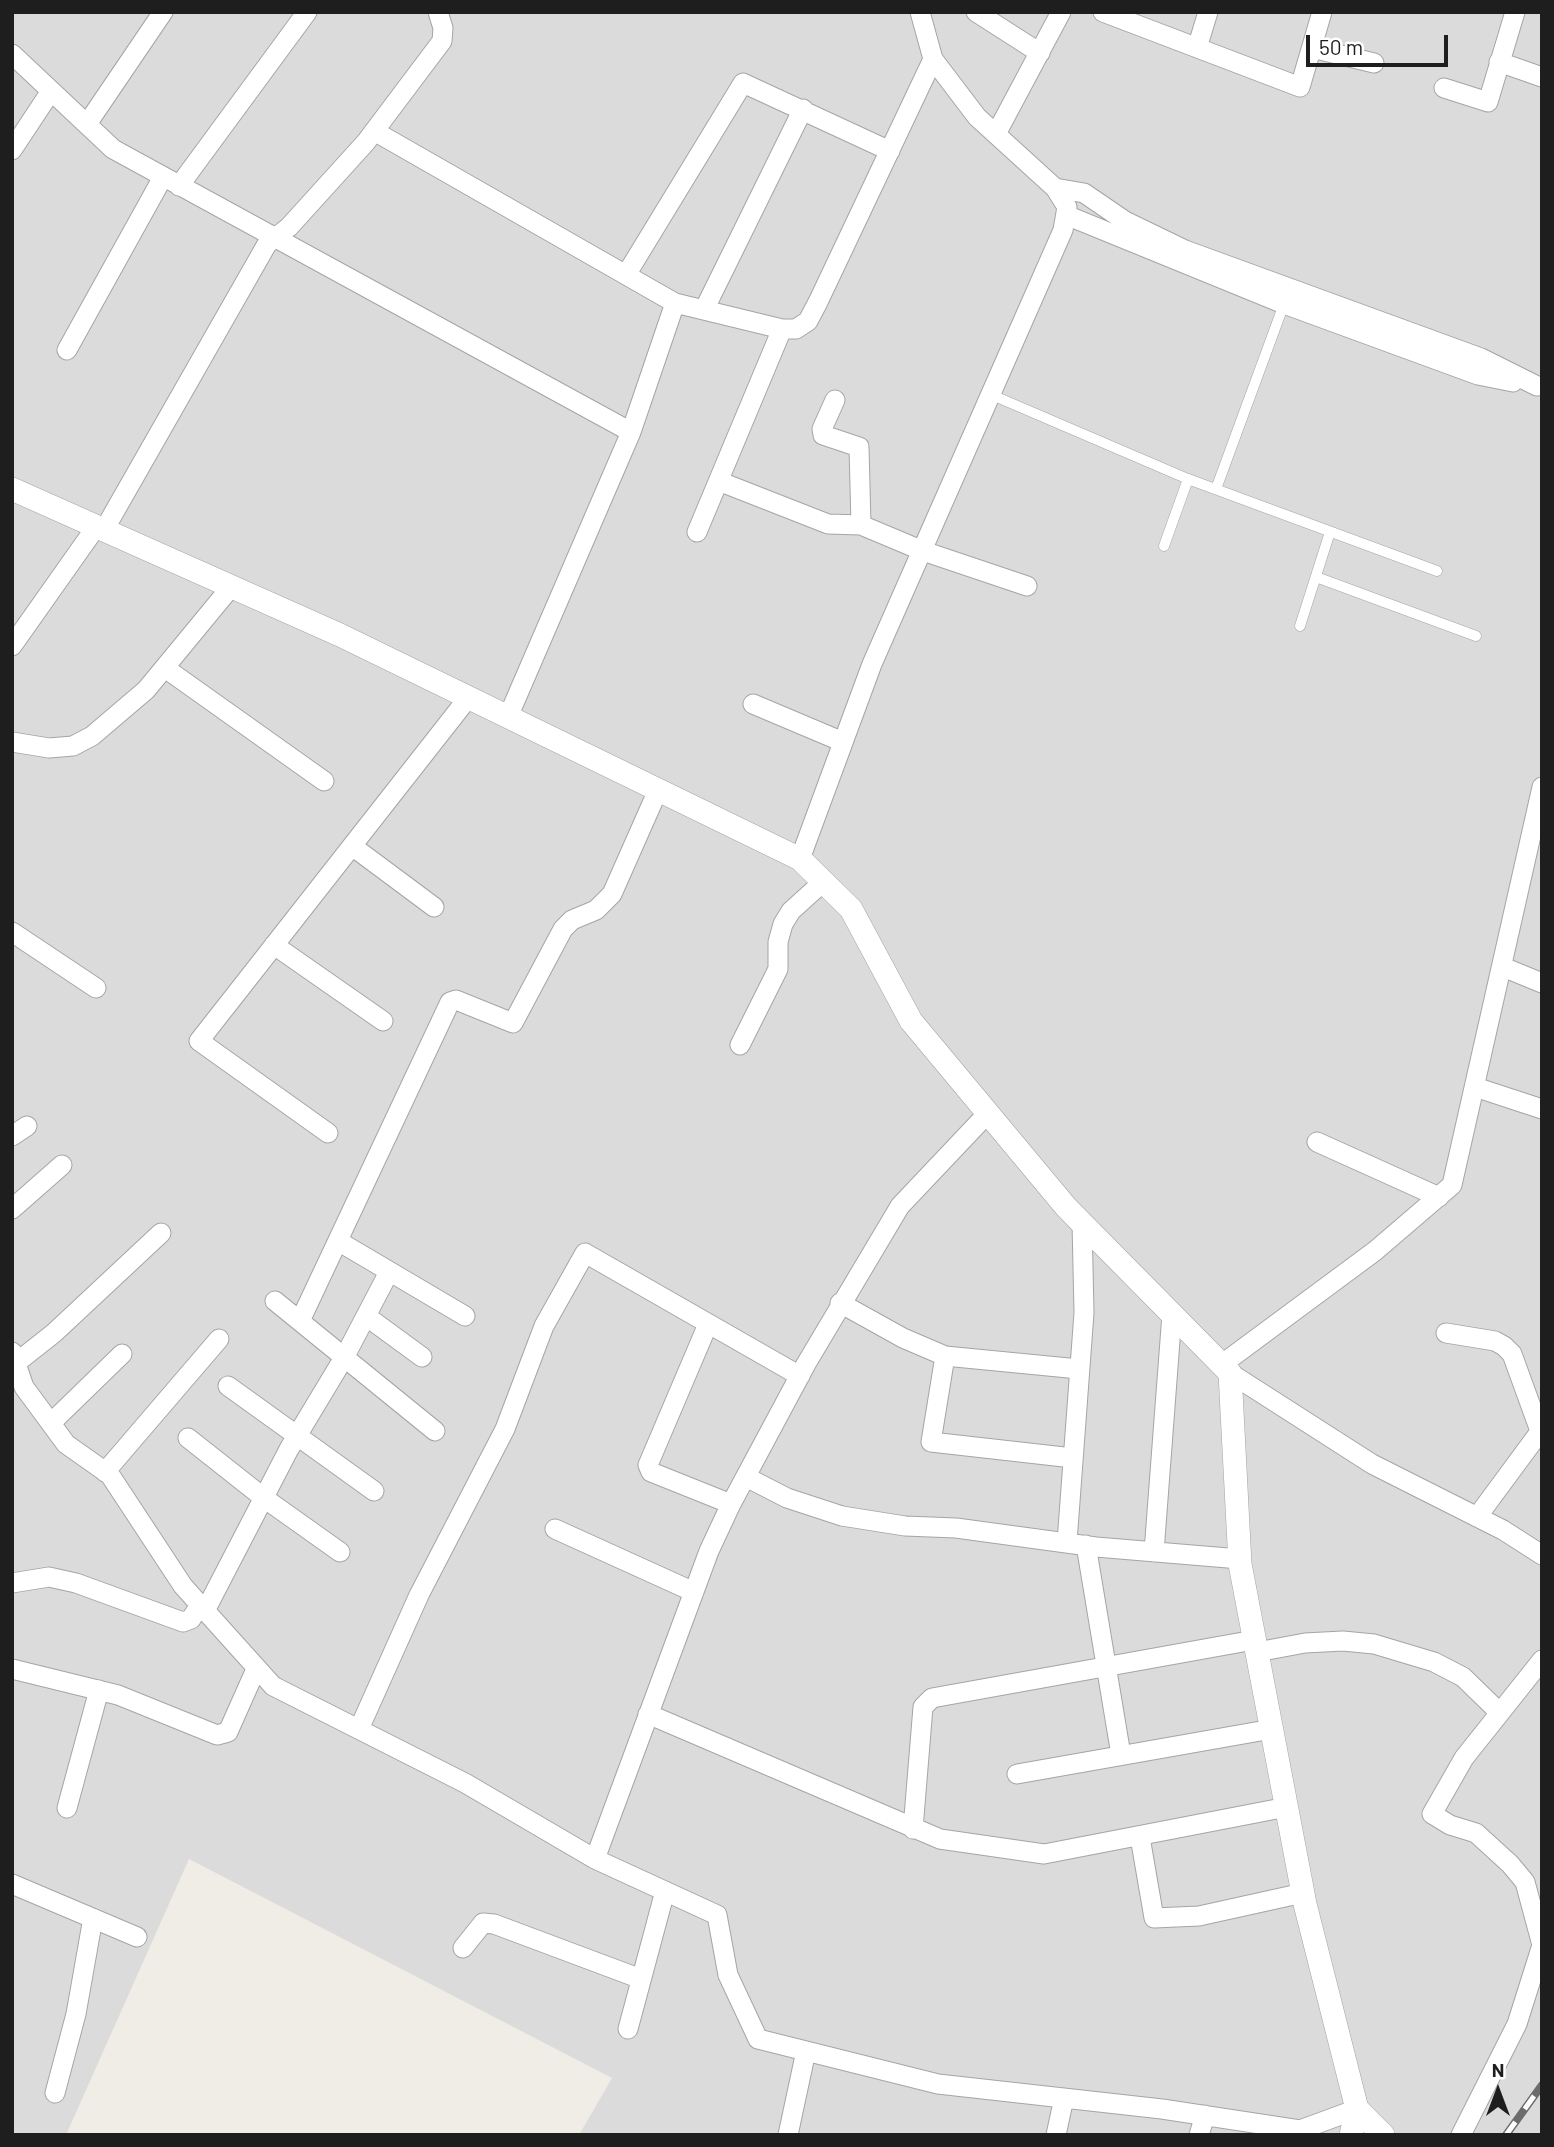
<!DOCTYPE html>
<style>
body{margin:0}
#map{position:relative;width:1554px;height:2147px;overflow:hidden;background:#efede5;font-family:Barlow,sans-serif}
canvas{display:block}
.frame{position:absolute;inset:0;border:14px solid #1e1e1e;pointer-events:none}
.north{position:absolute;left:1463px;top:2056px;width:70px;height:70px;-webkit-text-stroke:5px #fff;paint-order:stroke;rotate:0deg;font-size:19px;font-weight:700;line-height:28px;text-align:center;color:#1e1e1e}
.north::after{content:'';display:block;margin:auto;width:24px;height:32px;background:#1e1e1e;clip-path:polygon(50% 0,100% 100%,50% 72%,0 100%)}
.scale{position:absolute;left:1306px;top:35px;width:142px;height:32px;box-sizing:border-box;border:4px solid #1e1e1e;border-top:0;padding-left:9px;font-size:21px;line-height:24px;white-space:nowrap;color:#1e1e1e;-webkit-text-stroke:5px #fff;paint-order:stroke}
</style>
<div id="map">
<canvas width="1554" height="2147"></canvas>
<div class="frame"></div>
<div class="north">N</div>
<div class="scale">50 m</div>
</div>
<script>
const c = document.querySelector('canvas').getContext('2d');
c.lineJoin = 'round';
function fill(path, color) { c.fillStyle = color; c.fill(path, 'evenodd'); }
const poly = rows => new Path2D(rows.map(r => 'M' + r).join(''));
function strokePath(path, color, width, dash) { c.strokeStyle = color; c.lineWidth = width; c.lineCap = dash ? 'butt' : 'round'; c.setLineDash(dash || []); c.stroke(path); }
fill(poly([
 [12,12,1542,12,1542,2135,579,2135,612,2078,189,1859,66,2135,12,2135]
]), '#dcdbdb');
const service = poly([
 [992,395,1188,479,1437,571],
 [1216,489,1284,304],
 [1164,546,1188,479],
 [1316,577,1476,636],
 [1300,626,1330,532]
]);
const minor = poly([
 [976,12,1040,53],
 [1103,12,1300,87,1322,12],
 [1197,48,1208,12],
 [1312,48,1374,63],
 [12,54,113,149,631,432],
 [1499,62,1542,77],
 [1444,88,1488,102,1515,12],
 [87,124,163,12],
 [374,131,675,303,782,329,796,329,808,321,818,302,933,59],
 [996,134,1061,12],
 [12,150,51,91],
 [179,186,307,12],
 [1055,188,1084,193,1125,221,1185,250,1481,358,1537,386],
 [1066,215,1284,304,1478,375,1513,382],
 [626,275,743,83,890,151],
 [704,310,803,109],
 [67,350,163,177],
 [835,400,822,429,823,435,859,447,861,525],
 [726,484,828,524,861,525,923,551,1027,586],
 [104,530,267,244,289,227,366,142,442,41,443,28,438,12],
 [697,532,782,329],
 [12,646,96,527],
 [165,668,324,781],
 [753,704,843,742],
 [508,717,631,432,675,303],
 [12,742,49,748,73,746,92,736,146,690,231,587],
 [352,846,434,907],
 [800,859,872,664,1063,230,1067,207,1055,188,977,117,933,59,920,12],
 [12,932,96,988],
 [274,945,383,1021],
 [1503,967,1542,983],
 [740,1045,778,969,778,942,783,924,791,911,823,882],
 [1475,1087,1542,1109],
 [328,1133,199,1041,468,698],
 [12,1136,27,1126],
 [1317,1142,1439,1197],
 [12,1209,62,1165],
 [338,1241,465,1316],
 [275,1301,435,1431],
 [840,1303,903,1338,945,1356,1079,1369],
 [366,1316,422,1357],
 [300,1321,450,1002,456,1000,513,1023,563,929,572,920,596,910,612,894,658,790],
 [708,1324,648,1465,651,1472,731,1504],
 [1446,1333,1495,1341,1504,1346,1512,1354,1540,1431],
 [12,1352,24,1387,66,1444,110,1475,183,1586,273,1686,465,1783,595,1859,717,1915,728,1975,758,2039,938,2084,1162,2109,1300,2130,1357,2109],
 [945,1356,931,1442,1073,1458],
 [16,1363,54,1333,161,1233],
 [1221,1365,1375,1251,1452,1185,1542,787],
 [1230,1373,1372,1464,1503,1530,1542,1555],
 [228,1386,374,1491],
 [51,1423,122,1354],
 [188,1438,264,1498,340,1552],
 [105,1472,219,1339],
 [746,1477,787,1498,842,1516,905,1526,956,1528,1096,1547,1240,1559],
 [1477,1517,1542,1429],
 [555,1529,694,1592],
 [1067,1542,1084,1313,1082,1222],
 [1086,1545,1121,1755],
 [1154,1552,1172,1314],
 [12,1583,49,1577,76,1583,183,1622,191,1619,200,1605],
 [205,1611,289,1449,345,1356,389,1272],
 [1257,1652,1305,1643,1343,1641,1374,1644,1434,1662,1463,1677,1500,1713],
 [1542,1660,1464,1758,1432,1814,1450,1825,1476,1833,1510,1864,1525,1882,1542,1945],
 [12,1669,118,1695,217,1735,228,1732,256,1669],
 [648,1714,940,1839,1044,1854,1287,1807],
 [359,1729,419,1595,505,1429,544,1326,585,1253,800,1376],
 [1017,1774,1272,1729],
 [67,1808,99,1690],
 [913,1829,923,1707,932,1698,1254,1640],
 [1140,1837,1154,1918,1199,1916,1303,1893],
 [595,1859,709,1551,731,1504,806,1364,900,1206,988,1113],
 [12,1884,137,1937],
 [463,1948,483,1923,494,1924,641,1979],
 [628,2029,665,1891],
 [55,2093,76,2014,93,1918],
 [788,2135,806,2051],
 [1056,2135,1064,2098],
 [1199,2135,1205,2115],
 [1461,2135,1517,2024,1542,1945]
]);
const tertiary = poly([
 [12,489,340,635,800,859,851,909,911,1021,1066,1207,1230,1373,1240,1564,1305,1904,1357,2109,1383,2135],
 [1351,2135,1357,2109]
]);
strokePath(service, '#a5a5a5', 11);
strokePath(minor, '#a5a5a5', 21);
strokePath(tertiary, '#a5a5a5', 24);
strokePath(service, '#fff', 10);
strokePath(minor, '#fff', 19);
strokePath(tertiary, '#fff', 23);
const rail = poly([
 [1506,2135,1542,2085]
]);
strokePath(rail, '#6c6c6c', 8);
strokePath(rail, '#fff', 5, [16]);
</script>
